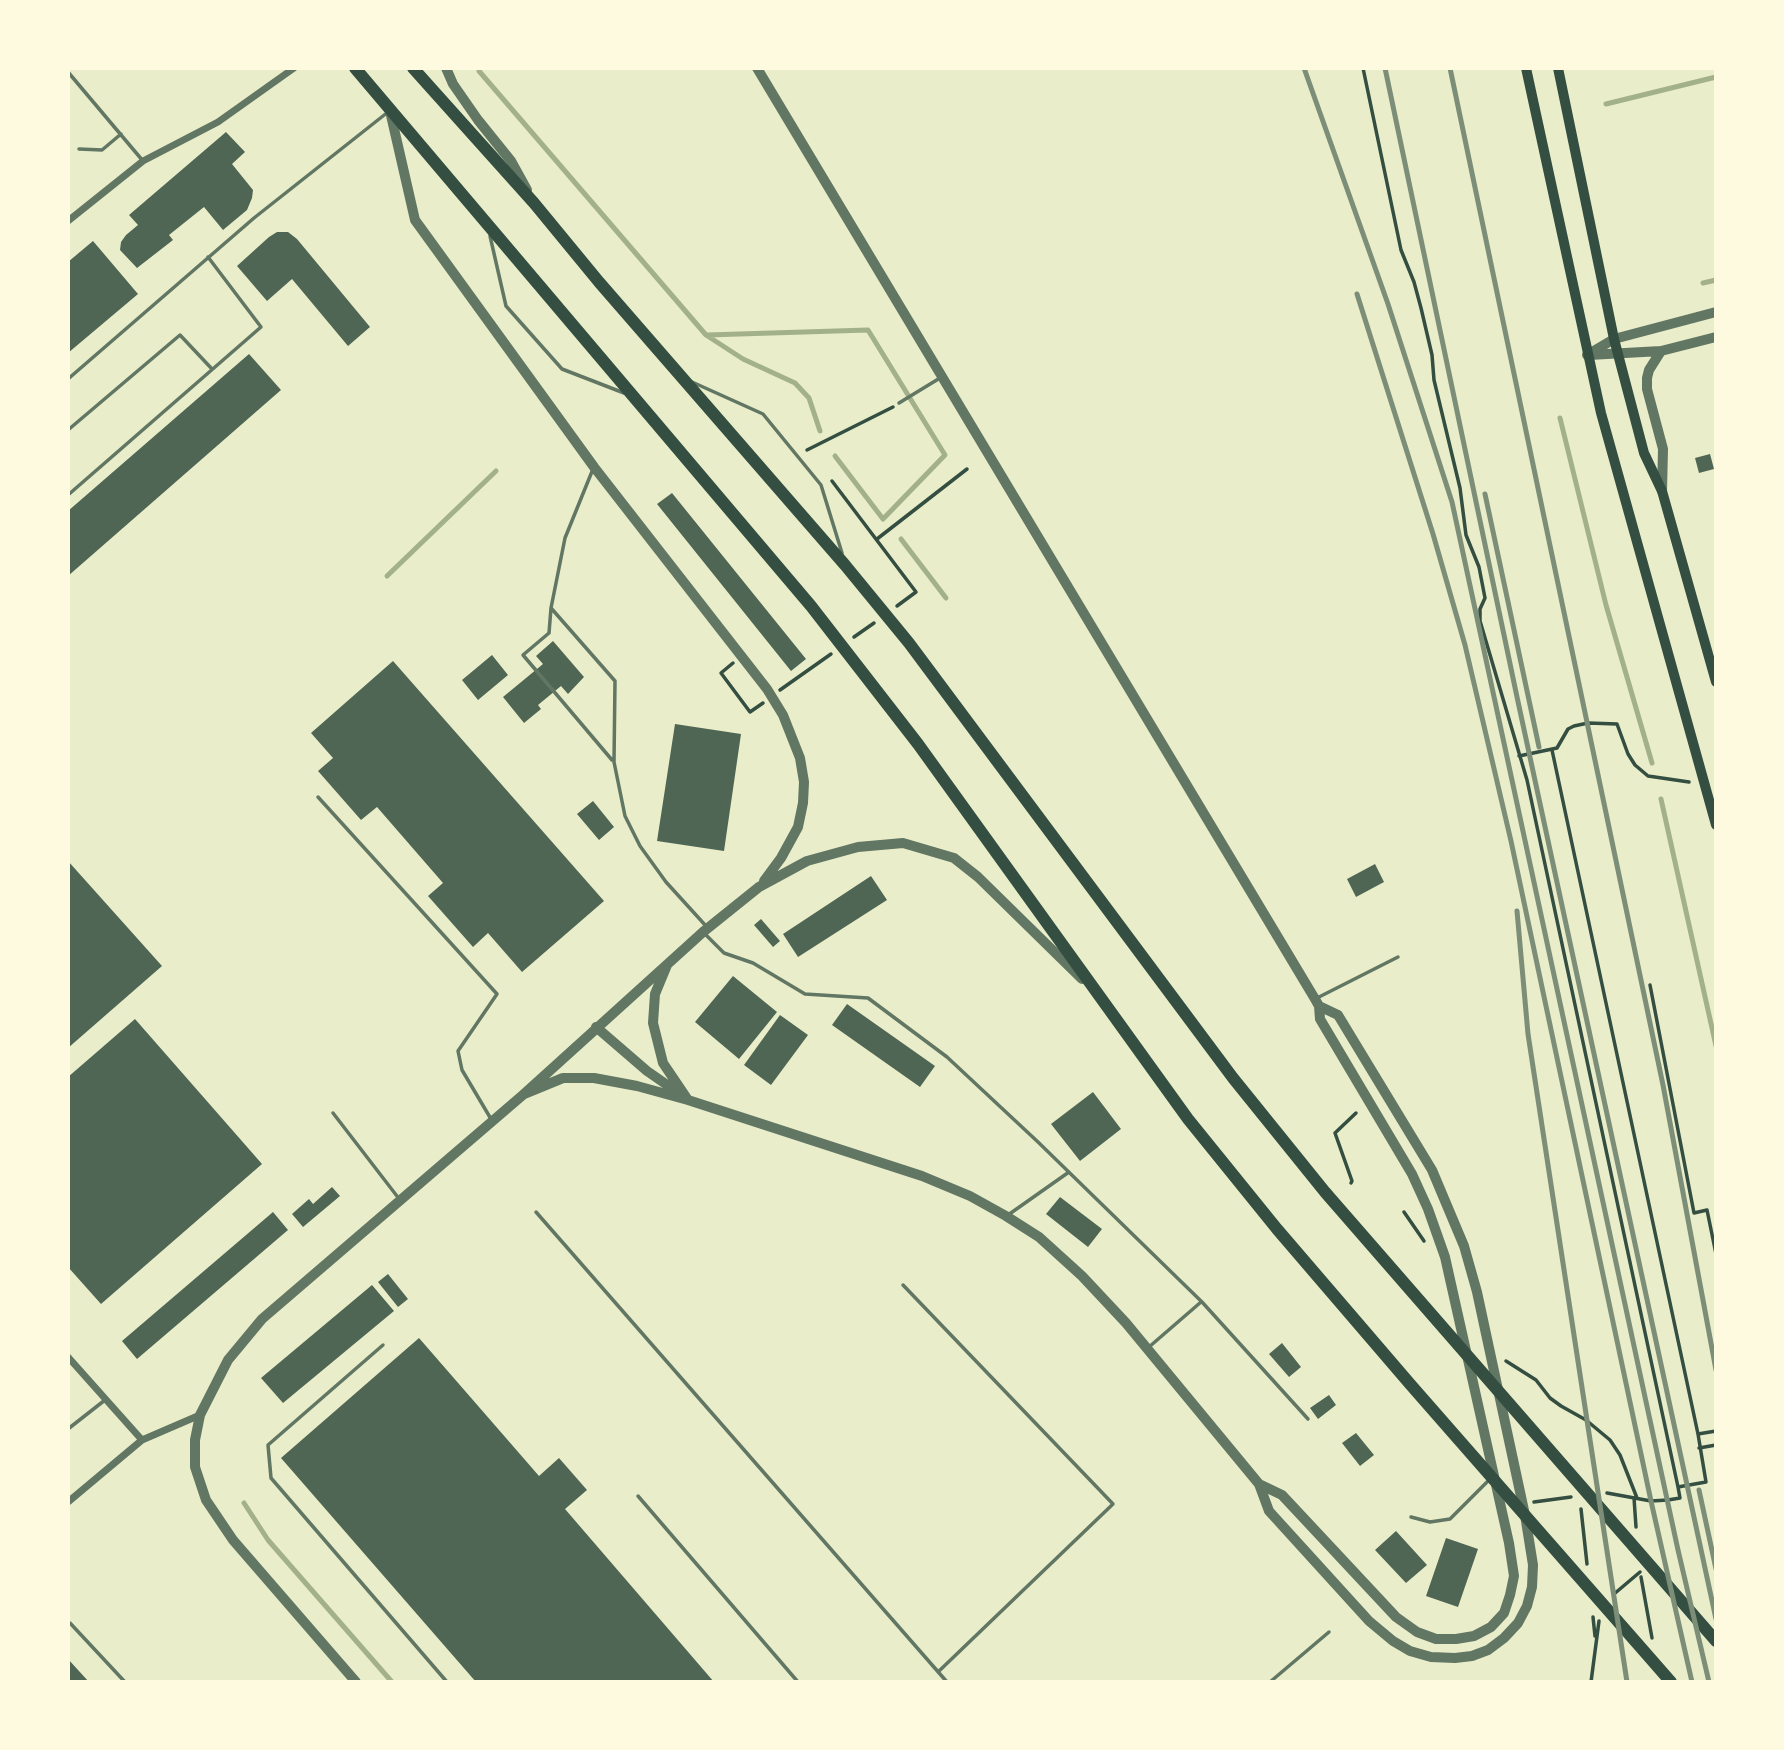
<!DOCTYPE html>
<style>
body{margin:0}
#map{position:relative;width:1784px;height:1750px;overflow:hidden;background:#e9edc9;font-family:"Nunito Sans",sans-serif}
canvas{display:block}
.frame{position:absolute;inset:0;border:70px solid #fefae0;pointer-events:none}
</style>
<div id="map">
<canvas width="1784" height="1750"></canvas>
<div class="frame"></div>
</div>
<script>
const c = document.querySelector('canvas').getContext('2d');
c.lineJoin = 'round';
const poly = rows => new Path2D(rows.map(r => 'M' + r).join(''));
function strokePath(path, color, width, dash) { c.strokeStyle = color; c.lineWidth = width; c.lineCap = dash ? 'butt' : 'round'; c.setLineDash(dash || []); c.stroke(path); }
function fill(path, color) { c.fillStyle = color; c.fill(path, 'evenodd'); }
strokePath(poly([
 [479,71,706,335,743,359,795,383,809,398,820,431],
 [1606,104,1716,77],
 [1703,283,1716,280],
 [707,335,868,330,945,455,883,519,835,456],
 [1560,418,1606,605,1652,763],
 [901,539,946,598],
 [387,576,496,471],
 [1661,799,1716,1046],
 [244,1503,268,1540,392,1682]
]), '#a3b18a', 5);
fill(poly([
 [226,132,245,152,232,164,253,190,252,198,247,210,223,230,204,207,169,235,173,240,137,268,120,250,121,242,126,235,138,225,129,215],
 [277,232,288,232,297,239,370,327,348,346,292,279,267,301,237,266,269,237],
 [93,241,138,294,68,353,68,262],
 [249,354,281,390,68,576,68,511],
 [1710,454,1714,469,1699,473,1695,458],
 [672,493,806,659,791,671,657,504],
 [553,641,584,677,568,694,561,686,538,705,541,709,524,723,503,697,543,664,536,656],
 [492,655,508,675,478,700,462,680],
 [393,661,604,901,522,972,488,933,473,947,428,896,443,883,377,807,361,820,318,771,333,758,311,733],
 [675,724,741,734,724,851,657,841],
 [593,801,614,827,599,840,577,814],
 [68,861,162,966,68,1048],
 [1375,864,1384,882,1356,897,1347,879],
 [871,876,887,900,798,957,783,934],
 [761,919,780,941,773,947,754,925],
 [733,976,777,1012,739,1059,695,1022],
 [847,1004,935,1066,920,1087,832,1025],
 [780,1015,808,1035,771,1085,744,1065],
 [135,1019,262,1164,101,1304,68,1267,68,1077],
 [1093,1092,1121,1129,1080,1161,1051,1124],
 [332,1187,340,1196,303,1227,292,1214,309,1199,313,1204],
 [1060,1197,1102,1229,1088,1247,1046,1214],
 [273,1212,288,1230,137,1359,122,1341],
 [388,1274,408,1299,398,1307,378,1282],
 [372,1285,394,1311,283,1403,261,1378],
 [419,1338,539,1476,559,1458,587,1490,565,1509,714,1682,476,1682,281,1458],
 [1282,1343,1301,1367,1289,1377,1269,1354],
 [1329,1395,1336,1405,1318,1419,1310,1408],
 [1356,1433,1374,1455,1360,1466,1342,1443],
 [1396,1531,1427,1565,1406,1583,1375,1550],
 [1446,1538,1478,1549,1458,1607,1426,1596],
 [68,1659,89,1682,68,1682]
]), '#4f6655');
strokePath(poly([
 [1363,68,1401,250,1414,282,1421,308,1432,355,1434,380,1460,488,1466,535,1479,567,1485,598,1480,609,1480,621,1527,780,1678,1487,1706,1482,1698,1434,1552,750],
 [807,450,893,407],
 [832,481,916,592,897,606],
 [877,539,967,469],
 [854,637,874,623],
 [733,663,721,673,750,712,763,703],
 [780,690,831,654],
 [1519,756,1557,748,1568,729,1574,726,1588,723,1617,724,1628,754,1635,765,1648,776,1689,782],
 [1650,985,1694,1213,1707,1210,1716,1254],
 [1351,1183,1352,1181,1335,1133,1356,1113],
 [1404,1212,1424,1241],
 [1506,1361,1536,1380,1550,1398,1561,1406,1586,1420,1610,1440,1620,1455,1637,1498],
 [1698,1434,1716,1431],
 [1699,1448,1716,1445],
 [1607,1493,1651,1501,1668,1500,1680,1498,1678,1487],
 [1634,1498,1636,1527],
 [1534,1502,1571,1497],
 [1581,1509,1587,1564],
 [1641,1577,1652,1638],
 [1614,1594,1640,1572],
 [1593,1617,1595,1636],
 [1591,1682,1599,1621]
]), '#344e41', 3.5);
strokePath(poly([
 [68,72,143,161],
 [79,149,102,150,121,134],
 [490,236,506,306,562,369,624,393],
 [68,379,254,218,388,112],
 [692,382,763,414,821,485,842,553],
 [899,403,940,378],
 [68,430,180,335,212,369],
 [593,469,565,538,551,608,549,633,523,655,612,760],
 [68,495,261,327,208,257],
 [551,608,615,681,614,762,625,816,640,846,666,882,706,926],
 [318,797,497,994,458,1051,462,1070,491,1119],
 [704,933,724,953,753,963,805,994,868,998,947,1057,1038,1142,1202,1302,1308,1419],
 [1317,998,1398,957],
 [333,1113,400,1200],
 [536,1212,947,1682],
 [1008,1215,1069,1172],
 [903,1285,1113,1504,938,1672],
 [383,1345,268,1445,271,1478,447,1682],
 [1149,1347,1201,1302],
 [68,1429,105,1400],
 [638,1496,798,1682],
 [1411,1517,1430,1522,1450,1519,1489,1480],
 [68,1625,70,1623,125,1682],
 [1270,1682,1329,1632]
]), '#617663', 3.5);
strokePath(poly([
 [68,221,143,161,218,122,294,68],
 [68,1357,142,1440],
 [68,1502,142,1440,200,1415]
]), '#617663', 7);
strokePath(poly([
 [446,68,453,84,478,120,511,161,527,190],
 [757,68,1315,999,1319,1006,1320,1019,1412,1174,1428,1209,1445,1257,1509,1543,1514,1576,1510,1595,1504,1613,1491,1627,1474,1636,1456,1639,1436,1639,1417,1632,1396,1617,1282,1495,1259,1484],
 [390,111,415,220,594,467,767,689,783,715,800,758,804,782,803,803,798,827,781,858,764,881],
 [1661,351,1649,370,1647,378,1647,389,1663,449,1662,491],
 [1587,355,1614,339,1716,312],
 [1589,355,1661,351,1716,337],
 [667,965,655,994,653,1023,663,1063,688,1100],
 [596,1027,647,1071,683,1096],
 [524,1094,563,1078,594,1078,637,1086,688,1100,922,1176,970,1196,1006,1216,1039,1237,1082,1276,1126,1323,1259,1484,1269,1511,1369,1621,1393,1641,1410,1651,1431,1657,1455,1658,1472,1656,1488,1650,1504,1638,1518,1623,1527,1606,1532,1587,1533,1565,1525,1515,1477,1292,1464,1246,1432,1170,1338,1015,1319,1006],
 [356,1682,233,1540,206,1500,195,1467,195,1440,200,1415,228,1360,262,1319,524,1094,703,932,759,887,807,861,858,847,903,843,954,858,978,877,1082,979]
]), '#617663', 10);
strokePath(poly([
 [1526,68,1601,413,1716,825],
 [1558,68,1614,339,1644,453,1662,491,1716,682]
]), '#344e41', 10);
strokePath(poly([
 [355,68,811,606,918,744,1188,1119,1277,1229,1410,1384,1671,1682],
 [413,68,534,203,599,282,845,565,909,643,1233,1078,1325,1192,1716,1641]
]), '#344e41', 12);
strokePath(poly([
 [1304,68,1388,304,1452,502,1678,1550,1709,1682],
 [1385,68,1517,697,1716,1619],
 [1450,68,1663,1085,1716,1370],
 [1357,294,1433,534,1465,645,1511,841,1651,1501,1692,1682],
 [1485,494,1539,747],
 [1517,911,1528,1034,1627,1682],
 [1699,1490,1716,1569]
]), '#7c8e77', 5);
</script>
